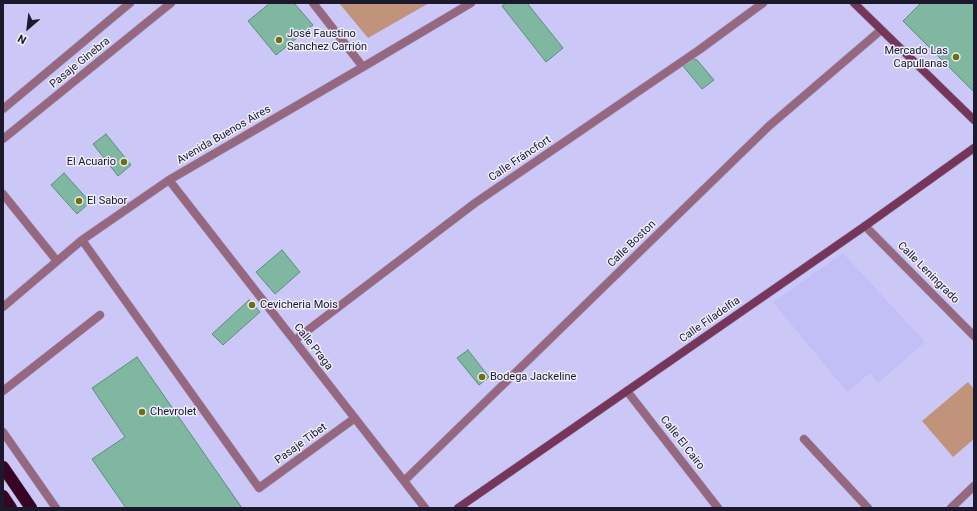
<!DOCTYPE html>
<meta charset="utf-8">
<style>
body{margin:0}
#map{position:relative;width:977px;height:511px;overflow:hidden;background:#cbc8f8;font-family:Roboto,sans-serif}
canvas{display:block}
.frame{position:absolute;inset:0;border:4px solid #1b192b;pointer-events:none}
.north{position:absolute;left:8px;top:8px;width:40px;height:40px;-webkit-text-stroke:3px #ededfc;paint-order:stroke;rotate:208deg;font-size:11px;font-weight:700;line-height:16px;text-align:center;color:#1b192b}
.north::after{content:'';display:block;margin:auto;width:14px;height:18px;background:#1b192b;clip-path:polygon(50% 0,100% 100%,50% 72%,0 100%)}
</style>
<div id="map">
<canvas width="977" height="511"></canvas>
<div class="frame"></div>
<div class="north">N</div>
</div>
<script>
const c = document.querySelector('canvas').getContext('2d');
c.lineJoin = 'round';
function fill(path, color) { c.fillStyle = color; c.fill(path, 'evenodd'); }
const poly = rows => new Path2D(rows.map(r => 'M' + r).join(''));
function strokePath(path, color, width, dash) { c.strokeStyle = color; c.lineWidth = width; c.lineCap = dash ? 'butt' : 'round'; c.setLineDash(dash || []); c.stroke(path); }
function write(font, color, halo, rows, align = 'center') {
  c.font = font + ' Roboto,sans-serif'; c.lineWidth = 3; c.setLineDash([]); c.textBaseline = 'middle'; c.strokeStyle = halo; c.fillStyle = color; for (const [text, x, y, turn = 0] of rows) {
    c.save(); c.translate(x, y); c.rotate((+turn || 0) * Math.PI / 180); c.textAlign = isNaN(turn) ? turn : align; if (halo) c.strokeText(text, 0, 0); c.fillText(text, 0, 0); c.restore();
  }
}
fill(poly([
 [843,253,925,342,878,383,870,373,847,392,773,302]
]), '#c2bef6');
fill(poly([
 [339,3,429,3,368,38],
 [968,382,974,389,974,439,953,457,922,421]
]), '#c1937b');
const building = poly([
 [270,3,294,3,313,25,276,55,248,21,270,3],
 [506,3,527,3,563,48,546,62,502,6,506,3],
 [921,3,974,3,974,92,903,21,921,3],
 [691,59,697,60,714,80,702,89,683,66,691,59],
 [106,134,131,165,118,176,93,144,106,134],
 [64,173,90,202,77,214,51,185,64,173],
 [282,250,300,272,275,294,256,272,282,250],
 [249,300,260,312,223,345,212,334,249,300],
 [468,350,489,377,479,385,457,358,468,350],
 [137,357,242,508,126,508,92,459,125,437,92,388,137,357]
]);
fill(building, '#7fb7a1');
strokePath(building, '#578f7a', 1);
const street = poly([
 [313,3,363,67],
 [3,109,130,3],
 [3,139,171,3],
 [169,180,425,508],
 [3,194,57,261],
 [865,226,974,336],
 [82,240,259,488,355,418],
 [3,307,82,240,169,180,363,67,471,3],
 [295,340,475,203,699,50,763,3],
 [3,391,100,315],
 [627,391,718,508],
 [3,432,56,508],
 [804,439,868,508],
 [404,481,769,126,881,30],
 [951,508,974,486]
]);
const secondary = poly([
 [854,3,974,120],
 [458,508,865,226,974,148]
]);
const highway = poly([
 [3,467,31,508],
 [3,496,11,508]
]);
strokePath(street, '#a8a5cf', 9);
strokePath(secondary, '#a8a5cf', 9);
strokePath(highway, '#a8a5cf', 13);
strokePath(street, '#96687f', 8);
strokePath(secondary, '#763659', 8);
strokePath(highway, '#380424', 12);
for (const [x, y, r, color] of [
 [279,40,4,"#716e0f"],
 [956,57,4,"#716e0f"],
 [124,162,4,"#716e0f"],
 [79,201,4,"#716e0f"],
 [252,305,4,"#716e0f"],
 [482,377,4,"#716e0f"],
 [142,412,4,"#716e0f"]
]) { const dot = new Path2D(); dot.arc(x, y, r, 0, 2 * Math.PI); c.fillStyle = color; c.fill(dot); strokePath(dot, '#ededfc', 1.5); }
write('11px', '#1b192b', '#ededfc', [
 ["José Faustino",287,34],
 ["Sanchez Carrión",287,47],
 ["Mercado Las",948,51,"right"],
 ["Capullanas",948,64,"right"],
 ["El Acuario",116,162,"right"],
 ["El Sabor",87,201],
 ["Cevicheria Mois",260,305],
 ["Bodega Jackeline",490,377],
 ["Chevrolet",150,412]
], 'left');
write('11px', '#1b192b', '#ededfc', [
 ["Pasaje Ginebra",80,63,-39],
 ["Avenida Buenos Aires",224,135,-30],
 ["Calle Fráncfort",520,159,-34],
 ["Calle Boston",632,244,-44],
 ["Calle Leningrado",928,273,45],
 ["Calle Filadelfia",710,320,-35],
 ["Calle Praga",313,347,52],
 ["Calle El Cairo",682,443,52],
 ["Pasaje Tibet",301,444,-36]
]);
</script>
